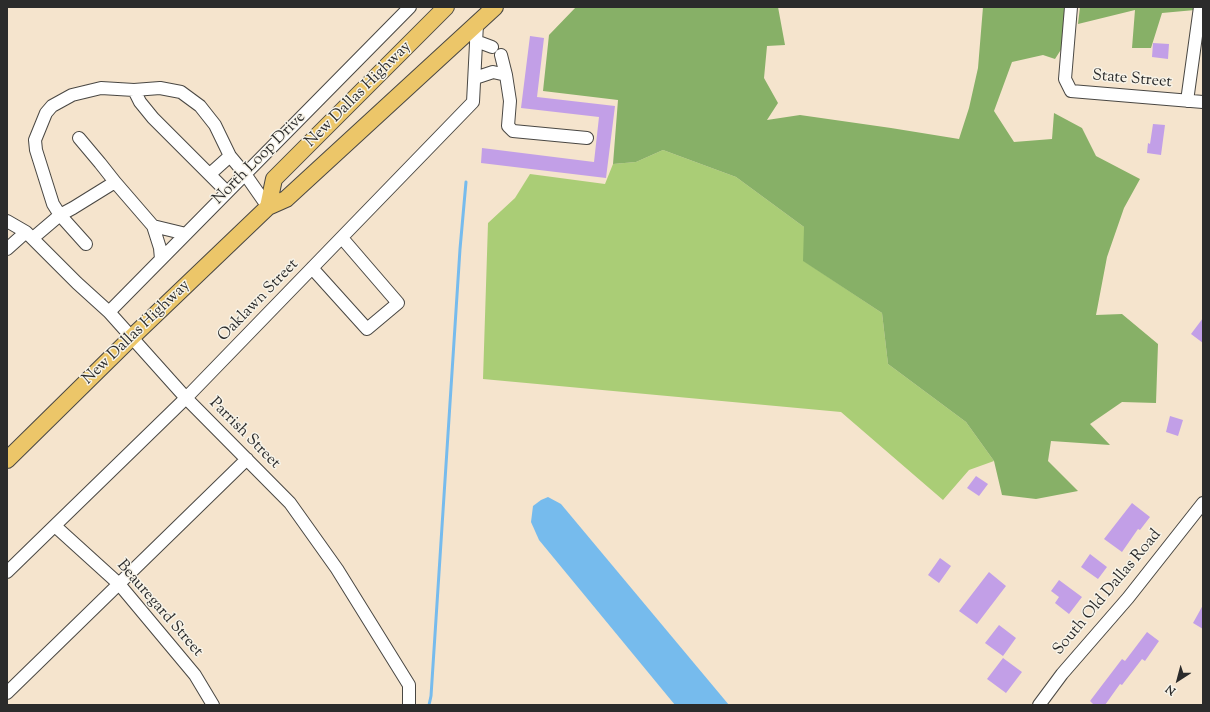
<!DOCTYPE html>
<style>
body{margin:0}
#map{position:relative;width:1210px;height:712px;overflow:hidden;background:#f5e4cd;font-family:"Sorts Mill Goudy",serif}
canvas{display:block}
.frame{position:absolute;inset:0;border:8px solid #2b2b2b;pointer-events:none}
.north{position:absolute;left:1158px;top:660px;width:40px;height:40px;-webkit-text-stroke:3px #f7f3e8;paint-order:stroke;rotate:216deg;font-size:11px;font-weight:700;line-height:16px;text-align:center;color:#2b2b2b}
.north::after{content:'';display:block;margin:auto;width:14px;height:18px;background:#2b2b2b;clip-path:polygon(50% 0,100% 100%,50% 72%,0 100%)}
</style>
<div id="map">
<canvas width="1210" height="712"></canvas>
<div class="frame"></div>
<div class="north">N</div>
</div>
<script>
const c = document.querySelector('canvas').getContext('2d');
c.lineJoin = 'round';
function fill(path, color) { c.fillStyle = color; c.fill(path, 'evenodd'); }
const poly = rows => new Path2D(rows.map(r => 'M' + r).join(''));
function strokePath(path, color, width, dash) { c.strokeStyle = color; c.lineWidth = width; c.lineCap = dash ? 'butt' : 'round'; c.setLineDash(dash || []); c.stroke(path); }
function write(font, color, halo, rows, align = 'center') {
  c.font = font + ' "Sorts Mill Goudy",serif'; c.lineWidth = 3; c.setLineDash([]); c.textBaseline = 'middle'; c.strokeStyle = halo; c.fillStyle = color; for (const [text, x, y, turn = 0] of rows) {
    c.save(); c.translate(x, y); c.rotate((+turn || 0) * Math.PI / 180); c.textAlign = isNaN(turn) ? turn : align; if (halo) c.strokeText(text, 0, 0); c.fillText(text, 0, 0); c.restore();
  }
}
fill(poly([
 [663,150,736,177,804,227,804,261,882,313,888,364,966,422,994,461,969,470,943,500,841,412,483,379,488,223,515,198,530,174,605,184,613,164,636,162]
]), '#aacd76');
fill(poly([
 [576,7,778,7,785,45,767,46,764,78,778,103,767,120,800,115,891,128,959,139,969,108,978,68,983,7,1065,7,1062,48,1055,59,1043,55,1012,62,994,111,1014,142,1052,139,1054,113,1082,128,1096,156,1140,179,1124,208,1107,257,1096,315,1122,314,1158,344,1156,403,1122,402,1090,424,1110,445,1051,441,1048,461,1078,491,1036,499,1002,495,994,461,966,422,888,364,882,313,803,261,804,227,736,177,663,150,636,162,613,164,618,100,543,91,549,35],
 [1080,7,1196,7,1195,10,1162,13,1151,48,1132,48,1135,10,1078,24]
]), '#87b067');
fill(poly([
 [548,497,561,504,729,705,675,705,539,540,531,522,533,506,541,500]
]), '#76bbed');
strokePath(poly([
 [429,705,431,696,460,249,466,182]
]), '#76bbed', 3);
fill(poly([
 [530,36,544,38,537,97,615,106,606,178,481,163,482,148,594,162,599,117,521,108],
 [1153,43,1169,44,1168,59,1152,57],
 [1153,124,1165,125,1161,155,1147,153,1148,143,1150,144],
 [1203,318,1203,343,1191,334],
 [1170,416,1183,420,1178,436,1166,432],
 [976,476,988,484,979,496,967,488],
 [1132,503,1150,517,1140,530,1138,529,1122,552,1104,539],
 [1090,554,1107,567,1098,579,1081,567],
 [940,558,951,566,939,583,928,575],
 [989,572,1006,586,977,624,959,611],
 [1059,580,1082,597,1069,614,1055,603,1059,597,1051,591],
 [1203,605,1203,629,1193,623],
 [999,625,1016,638,1003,656,985,643],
 [1147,632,1159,641,1145,661,1142,659,1122,685,1120,684,1105,705,1094,705,1090,701,1122,659,1125,661],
 [1003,658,1022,672,1006,693,987,679]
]), '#c29fe7');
const minor = poly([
 [1071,7,1065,79,1071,91,1203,102],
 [476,41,492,47],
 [501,55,506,75],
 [475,78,493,72,506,75,510,101,508,126,513,131,587,138],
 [134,90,140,102,153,118,227,192],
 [1187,101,1200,7],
 [79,138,100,163,115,182],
 [210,174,230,156],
 [7,221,26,232,77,283,109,312,186,398,290,503,337,569,409,685,409,705],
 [153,226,186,234],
 [33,238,60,215,73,208,115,182,153,226,160,248,161,259],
 [86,244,60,215,53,204,36,150,35,140,46,113,52,106,72,95,101,88,134,90,160,88,181,92,200,106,215,125,230,156,245,174,268,207],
 [7,249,26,232],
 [312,268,367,329,398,303,342,238],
 [109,312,410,7],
 [55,526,119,584,195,675,213,705],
 [7,572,186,398,473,102,477,24],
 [7,693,247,459],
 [1039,705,1062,674,1128,598,1203,503]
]);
const major = poly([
 [268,207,274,179,446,7],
 [7,460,132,337,268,207,286,199,495,7]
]);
strokePath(minor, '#494743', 14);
strokePath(major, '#494743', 18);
strokePath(minor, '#fff', 12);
strokePath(major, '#ecc669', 16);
write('16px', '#2b2b2b', '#f7f3e8', [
 ["State Street",1132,80,5],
 ["New Dallas Highway",359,95,-45],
 ["North Loop Drive",260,159,-45],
 ["Oaklawn Street",259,301,-46],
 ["New Dallas Highway",137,333,-44],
 ["Parrish Street",244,434,45],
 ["South Old Dallas Road",1108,593,-50],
 ["Beauregard Street",159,609,49]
]);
</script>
